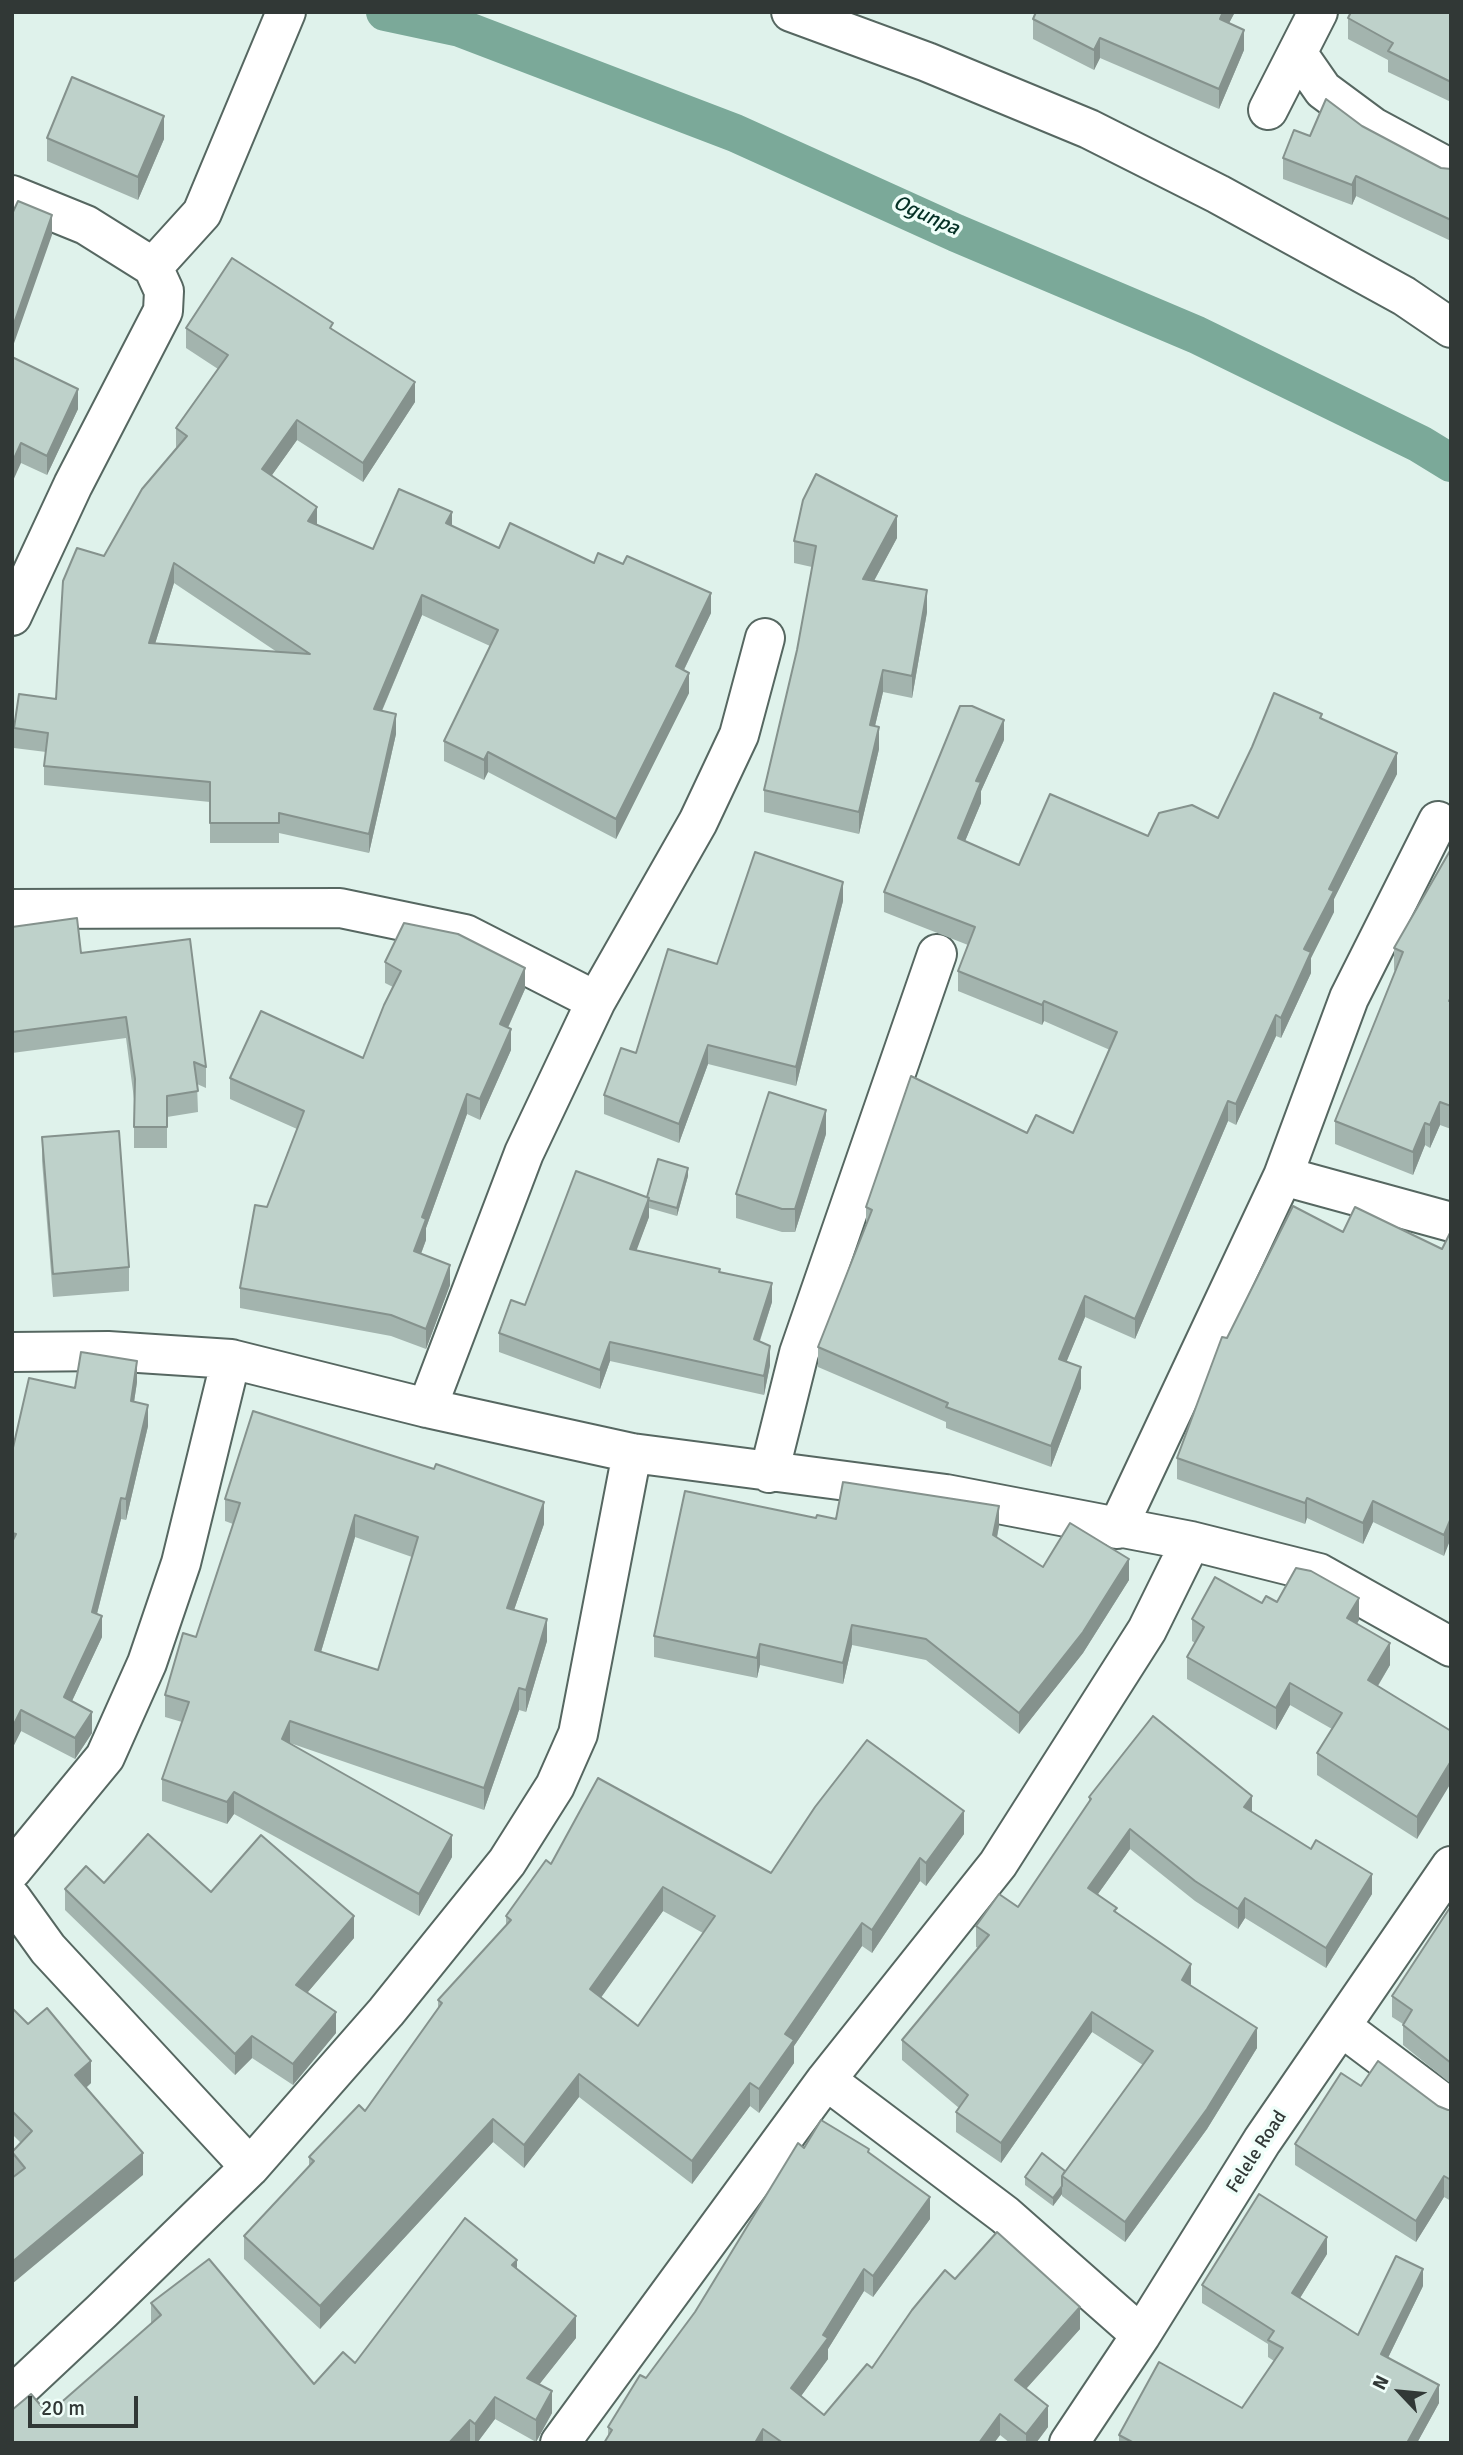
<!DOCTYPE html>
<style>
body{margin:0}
#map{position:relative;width:1463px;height:2455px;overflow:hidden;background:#dff2eb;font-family:Signika,sans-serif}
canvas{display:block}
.frame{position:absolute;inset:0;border:14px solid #313836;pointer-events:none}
.north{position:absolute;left:1365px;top:2357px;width:70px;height:70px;-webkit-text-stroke:5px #effef9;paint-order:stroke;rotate:296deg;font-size:19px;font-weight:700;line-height:28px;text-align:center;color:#313836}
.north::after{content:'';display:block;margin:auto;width:24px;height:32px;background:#313836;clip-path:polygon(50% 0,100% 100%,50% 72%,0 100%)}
.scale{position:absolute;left:28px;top:2396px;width:110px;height:32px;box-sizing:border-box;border:4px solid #313836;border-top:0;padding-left:9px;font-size:21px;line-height:24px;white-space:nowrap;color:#313836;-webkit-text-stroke:5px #effef9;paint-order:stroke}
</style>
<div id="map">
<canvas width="1463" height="2455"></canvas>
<div class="frame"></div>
<div class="north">N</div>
<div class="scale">20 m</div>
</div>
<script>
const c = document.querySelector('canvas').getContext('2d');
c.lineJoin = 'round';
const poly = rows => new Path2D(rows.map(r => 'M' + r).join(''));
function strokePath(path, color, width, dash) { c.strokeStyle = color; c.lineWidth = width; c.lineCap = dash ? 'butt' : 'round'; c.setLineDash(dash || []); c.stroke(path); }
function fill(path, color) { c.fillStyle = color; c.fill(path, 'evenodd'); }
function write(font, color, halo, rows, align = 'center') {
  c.font = font + ' Signika,sans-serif'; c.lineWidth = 7; c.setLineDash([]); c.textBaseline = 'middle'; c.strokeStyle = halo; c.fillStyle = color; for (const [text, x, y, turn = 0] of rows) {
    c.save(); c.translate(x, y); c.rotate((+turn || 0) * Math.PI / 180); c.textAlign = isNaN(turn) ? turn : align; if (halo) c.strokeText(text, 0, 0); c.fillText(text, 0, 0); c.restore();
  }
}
strokePath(poly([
 [385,12,460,28,735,133,956,233,1197,335,1420,444,1451,463]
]), '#7ba999', 38);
const street = poly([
 [791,12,927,62,1089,129,1218,194,1404,296,1451,328],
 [1298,54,1323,90,1373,127,1451,169],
 [1268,110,1318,12],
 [12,195,86,225,153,267,164,291,163,311,73,485,12,616],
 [153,267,202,213,286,12],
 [12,909,340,908,465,934,596,1001],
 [1283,1176,1451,1222],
 [12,1352,108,1351,231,1359,427,1408,632,1453,946,1494,1191,1541,1319,1573,1451,1647],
 [427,1408,524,1153,596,1001,698,822,739,735,765,638],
 [769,1473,799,1353,937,954],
 [1117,1529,1283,1176,1349,998,1438,821],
 [12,1870,105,1757,147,1663,181,1563,231,1359],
 [12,1899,48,1949,250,2167],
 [1343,2028,1451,2109],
 [826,2080,1005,2215,1141,2335],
 [12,2391,21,2387,102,2311,250,2167,386,2012,507,1862,555,1786,578,1734,632,1453],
 [560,2443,826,2080,998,1864,1147,1630,1191,1541],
 [1069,2443,1141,2335,1262,2141,1451,1866]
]);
strokePath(street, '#566761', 42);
strokePath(street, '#fff', 38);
fill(poly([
 [1036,12,1235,12,1229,23,1244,50,1219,109,1100,58,1094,70,1033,39,1033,19],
 [1451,12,1451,102,1388,72,1388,60,1348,39,1348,18],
 [1362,126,1441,168,1451,169,1451,241,1356,196,1352,205,1283,179,1283,158,1310,136],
 [47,138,164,139,138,200,47,161],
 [186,328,333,330,415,402,363,482,297,440,272,475,317,525,373,549,452,526,499,548,594,563,711,613,684,670,689,693,616,839,488,772,484,780,444,761,444,741,490,646,422,615,382,711,396,734,369,853,279,833,279,843,210,843,210,802,44,785,44,766,46,752,14,748,14,728,56,699,104,556,177,448,176,448,176,428,218,369,186,348],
 [174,583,277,652,155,644],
 [12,357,78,409,47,475,21,463],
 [897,538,874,581,927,612,912,698,883,692,875,726,879,749,859,834,764,812,764,790,797,650,812,567,794,563,794,541],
 [1322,719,1397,774,1334,899,1334,912,1311,958,1311,973,1281,1038,1276,1036,1236,1125,1228,1121,1135,1339,1085,1317,1066,1362,1081,1388,1051,1467,946,1428,946,1422,818,1367,818,1347,866,1225,866,1207,1027,1133,1073,1133,1110,1050,1044,1021,1042,1025,958,991,958,971,968,945,884,912,884,892,1004,740,981,791,981,803,965,841,1019,865,1148,836,1218,818],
 [1451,849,1451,1129,1440,1125,1430,1148,1425,1145,1413,1175,1335,1144,1335,1121,1395,971,1394,970,1394,948],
 [843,901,796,1086,708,1064,679,1143,604,1114,604,1095,717,964],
 [12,927,81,953,206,1067,206,1088,197,1084,198,1112,167,1117,167,1148,134,1148,134,1099,126,1038,12,1053],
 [385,962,525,989,508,1028,511,1050,480,1120,467,1114,426,1228,426,1240,421,1254,450,1285,426,1349,391,1336,240,1308,240,1288,267,1207,297,1129,230,1099,230,1078,363,1058,393,987,385,983],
 [826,1134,795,1232,782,1232,736,1218,736,1194],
 [42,1137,129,1267,129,1291,53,1297,42,1161],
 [688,1176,677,1216,649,1208,649,1217,636,1250,720,1272,772,1302,760,1341,770,1365,764,1395,610,1361,600,1389,499,1352,499,1333,525,1305,647,1197],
 [1343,1232,1442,1249,1450,1233,1444,1556,1373,1522,1363,1544,1307,1518,1305,1524,1177,1479,1177,1458,1227,1338],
 [137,1382,134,1402,148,1426,126,1520,121,1519,97,1614,102,1637,72,1701,92,1733,75,1759,21,1731,12,1749,12,1452,75,1388],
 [225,1499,544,1524,514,1610,547,1641,526,1712,519,1710,484,1810,290,1743,452,1857,419,1916,234,1814,227,1824,162,1801,162,1779,182,1722,165,1717,165,1695,196,1637,233,1524,225,1521],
 [355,1537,412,1557,378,1670,321,1652],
 [816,1518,999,1526,997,1538,1043,1567,1129,1580,1083,1653,1019,1734,926,1660,852,1645,843,1684,760,1665,757,1678,654,1657,654,1636],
 [1277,1602,1359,1620,1357,1624,1390,1665,1378,1686,1451,1731,1417,1839,1317,1775,1317,1753,1332,1729,1290,1705,1276,1730,1187,1679,1187,1657,1195,1643,1192,1641,1192,1619,1262,1603],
 [1089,1797,1252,1812,1372,1894,1326,1968,1245,1918,1238,1929,1195,1901,1130,1849,1098,1894,1191,1984,1190,1985,1257,2048,1207,2129,1125,2242,1062,2196,1062,2194,1053,2206,1025,2185,1025,2177,1065,2171,1143,2065,1092,2032,1001,2163,956,2132,956,2112,959,2108,902,2060,902,2040,978,1948,976,1947,976,1926,1018,1907,1089,1803],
 [964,1834,926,1886,920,1881,872,1953,862,1946,794,2046,794,2063,759,2113,750,2106,692,2184,579,2097,524,2168,493,2142,320,2329,244,2259,244,2236,309,2166,309,2157,365,2111,438,2008,438,2000,506,1926,506,1916,551,1864,771,1873],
 [663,1911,703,1933,638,2026,600,1998],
 [104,1883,211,1892,354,1938,307,1993,336,2033,293,2085,252,2058,235,2075,65,1910,65,1889],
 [1451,1906,1451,2084,1403,2045,1403,2024,1392,2017,1392,1996],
 [12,2008,91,2083,86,2088,143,2175,13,2177,12,2176,12,2152,21,2143,12,2134],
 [1361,2086,1438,2106,1448,2110,1451,2110,1451,2201,1444,2197,1416,2242,1295,2165,1295,2144],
 [804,2148,869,2153,930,2219,873,2297,864,2291,828,2349,828,2359,801,2396,824,2415,872,2368,955,2279,1080,2329,1026,2389,1048,2427,1036,2443,1010,2443,1000,2435,994,2443,604,2443,608,2437,608,2427,646,2378,695,2312],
 [1327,2254,1300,2298,1358,2335,1423,2286,1388,2358,1439,2403,1417,2443,1119,2443,1119,2435,1242,2408,1274,2361,1268,2357,1268,2344,1202,2303,1202,2285],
 [517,2269,576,2338,539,2384,552,2413,536,2442,495,2419,477,2443,471,2443,470,2441,468,2443,12,2443,48,2414,151,2324,151,2303,314,2384,355,2363]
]), '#a3b4ae');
fill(poly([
 [1223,12,1235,12,1220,40,1220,19],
 [1244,30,1244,50,1219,109,1219,89],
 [1100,38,1100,58,1094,70,1094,50],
 [164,116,164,139,138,200,138,177],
 [1356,176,1356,196,1352,205,1352,185],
 [52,215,52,235,12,349,12,329],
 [415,382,415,402,363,482,363,463],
 [78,389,78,409,47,475,47,456],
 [297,420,297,440,262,489,262,469],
 [21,443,21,463,12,483,12,463],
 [317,507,317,527,308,521],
 [452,512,452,532,446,523],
 [897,516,897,538,863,601,863,579],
 [174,563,174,583,149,663,149,643],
 [927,590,927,612,912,698,912,676],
 [711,593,711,613,676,686,676,666],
 [422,595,422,615,374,729,374,709],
 [883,670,883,692,870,747,870,725],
 [689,673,689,693,616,839,616,819],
 [396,714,396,734,369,853,369,834],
 [1004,720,1004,740,981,791,981,803,958,858,958,838,976,781],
 [879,727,879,749,859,834,859,812],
 [488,752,488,772,484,780,484,760],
 [1397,753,1397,774,1334,899,1334,912,1311,958,1311,973,1281,1038,1281,1018,1304,949,1329,889],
 [843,882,843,901,796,1086,796,1067],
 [525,968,525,989,500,1045,500,1024],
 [1044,1001,1044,1021,1042,1025,1042,1005],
 [1276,1015,1276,1036,1236,1125,1236,1104],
 [511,1029,511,1050,480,1120,480,1099],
 [708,1045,708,1064,679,1143,679,1124],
 [467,1094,467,1114,426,1228,426,1240,414,1272,414,1251,422,1217],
 [1228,1101,1228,1121,1135,1339,1135,1319],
 [1440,1102,1440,1125,1430,1148,1430,1125],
 [826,1110,826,1134,795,1232,795,1209],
 [1425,1123,1425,1145,1413,1175,1413,1152],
 [688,1168,688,1176,677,1216,677,1208],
 [649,1198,649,1217,630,1268,630,1249],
 [450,1265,450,1285,426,1349,426,1329],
 [772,1283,772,1302,754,1358,754,1339],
 [1085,1296,1085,1317,1059,1380,1059,1359],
 [610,1342,610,1361,600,1389,600,1370],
 [770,1346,770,1365,764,1395,764,1376],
 [137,1361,137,1382,131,1422,131,1401],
 [1081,1367,1081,1388,1051,1467,1051,1446],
 [148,1405,148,1426,126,1520,126,1499],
 [121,1498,121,1519,92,1633,92,1612],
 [1307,1498,1307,1518,1305,1524,1305,1503],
 [1373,1501,1373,1522,1363,1544,1363,1523],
 [544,1502,544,1524,507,1630,507,1608],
 [999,1506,999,1526,993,1556,993,1535],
 [355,1515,355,1537,315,1672,315,1650],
 [1451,1518,1451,1538,1444,1556,1444,1535],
 [1129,1559,1129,1580,1083,1653,1019,1734,1019,1713],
 [1359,1598,1359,1620,1347,1640,1347,1618],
 [102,1616,102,1637,64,1718,64,1697],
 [547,1619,547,1641,526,1712,526,1690],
 [852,1625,852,1645,843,1684,843,1663],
 [1390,1643,1390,1665,1368,1702,1368,1680],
 [760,1644,760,1665,757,1678,757,1658],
 [1290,1683,1290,1705,1276,1730,1276,1708],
 [519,1688,519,1710,484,1810,484,1788],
 [21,1710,21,1731,12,1749,12,1728],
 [92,1712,92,1733,75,1759,75,1738],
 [290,1721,290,1743,282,1739],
 [1451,1761,1451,1783,1417,1839,1417,1817],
 [234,1792,234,1814,227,1824,227,1802],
 [1252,1796,1252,1816,1244,1807],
 [964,1811,964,1834,926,1886,926,1863],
 [1130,1829,1130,1849,1088,1908,1088,1888],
 [452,1835,452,1857,419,1916,419,1894],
 [920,1858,920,1881,872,1953,872,1930],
 [1372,1874,1372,1894,1326,1968,1326,1948],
 [663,1887,663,1911,590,2013,590,1989],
 [1245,1898,1245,1918,1238,1929,1238,1909],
 [354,1916,354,1938,296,2006,296,1985],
 [862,1923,862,1946,794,2046,794,2063,759,2113,759,2089,785,2034],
 [1191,1964,1191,1984,1182,2000,1182,1980],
 [336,2012,336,2033,293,2085,293,2064],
 [1092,2012,1092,2032,1001,2163,1001,2143],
 [1257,2028,1257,2048,1207,2129,1125,2242,1125,2222],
 [252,2036,252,2058,235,2075,235,2054],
 [91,2061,91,2083,75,2097,75,2075],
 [579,2074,579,2097,524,2168,524,2145],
 [750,2083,750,2106,692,2184,692,2161],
 [493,2119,493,2142,320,2329,320,2306],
 [143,2153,143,2175,12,2284,12,2262],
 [1444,2176,1444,2197,1416,2242,1416,2221],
 [1062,2186,1062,2194,1053,2206,1053,2198],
 [930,2197,930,2219,873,2297,873,2276],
 [1327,2237,1327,2254,1292,2311,1292,2293],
 [517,2260,517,2281,512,2265],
 [864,2269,864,2291,828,2349,828,2359,791,2410,791,2388],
 [1423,2269,1423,2286,1381,2372,1381,2354],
 [1080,2307,1080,2329,1015,2401,1015,2380],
 [576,2316,576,2338,527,2400,527,2378],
 [1439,2385,1439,2403,1417,2443,1407,2443],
 [552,2391,552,2413,536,2442,536,2420],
 [495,2397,495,2419,477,2443,475,2443,475,2424],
 [1048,2406,1048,2427,1036,2443,1026,2443,1026,2434],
 [1000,2414,1000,2435,994,2443,979,2443],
 [470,2420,470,2441,468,2443,449,2443],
 [763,2429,763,2443,755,2443]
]), '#85928d');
const building = poly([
 [1036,12,1223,12,1220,19,1244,30,1219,89,1100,38,1094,50,1033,19,1036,12],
 [1351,12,1451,12,1451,82,1388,51,1393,43,1348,18,1351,12],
 [72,77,164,116,138,177,47,138,72,77],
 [1326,99,1362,126,1441,168,1451,169,1451,220,1356,176,1352,185,1283,158,1294,130,1310,136,1326,99],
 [18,201,52,215,12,329,12,214,18,201],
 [232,258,333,323,330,328,415,382,363,463,297,420,262,469,317,507,308,521,373,549,399,489,452,512,446,523,499,548,510,523,594,563,598,553,623,564,627,556,711,593,676,666,689,673,616,819,488,752,484,760,444,741,498,630,422,595,374,709,396,714,369,834,279,813,279,823,210,823,210,782,44,766,48,733,14,728,19,694,56,699,63,581,77,548,104,556,142,489,187,436,176,428,228,355,186,328,232,258],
 [174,563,310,654,149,643,174,563],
 [12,357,78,389,47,456,21,443,12,463,12,357],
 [816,474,897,516,863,579,927,590,912,676,883,670,870,725,879,727,859,812,764,790,797,650,816,546,794,541,803,500,816,474],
 [1274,693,1322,714,1320,718,1397,753,1329,889,1334,891,1304,949,1311,952,1281,1018,1276,1015,1236,1104,1228,1101,1135,1319,1085,1296,1059,1359,1081,1367,1051,1446,946,1407,948,1403,818,1347,872,1210,866,1207,911,1076,1027,1133,1036,1115,1073,1133,1117,1032,1044,1001,1042,1005,958,971,975,927,884,892,960,706,972,706,1004,720,976,781,981,782,958,838,1019,865,1050,794,1148,836,1159,813,1192,805,1218,818,1252,747,1274,693],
 [1451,849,1451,997,1449,1001,1451,1001,1451,1106,1440,1102,1430,1125,1425,1123,1413,1152,1335,1121,1403,952,1394,948,1451,849],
 [755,852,843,882,796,1067,708,1045,679,1124,604,1095,621,1048,636,1053,668,949,717,964,755,852],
 [77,918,81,953,190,939,206,1067,194,1062,198,1091,167,1096,167,1127,134,1127,135,1079,126,1017,12,1032,12,927,77,918],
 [404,923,458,934,525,968,500,1024,511,1029,480,1099,467,1094,422,1217,426,1219,414,1251,450,1265,426,1329,391,1315,240,1288,255,1205,267,1207,304,1111,230,1078,261,1011,363,1058,384,1005,401,971,385,962,404,923],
 [769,1092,826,1110,795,1209,782,1209,736,1194,769,1092],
 [119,1131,129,1267,53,1274,42,1137,119,1131],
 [658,1159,688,1168,677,1208,648,1200,649,1198,647,1197,658,1159],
 [576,1171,649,1198,630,1249,720,1269,719,1272,772,1283,754,1339,770,1346,764,1376,610,1342,600,1370,499,1333,511,1300,525,1305,576,1171],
 [1293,1206,1343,1232,1355,1207,1442,1249,1450,1233,1451,1234,1451,1518,1444,1535,1373,1501,1363,1523,1307,1498,1305,1503,1177,1458,1222,1337,1227,1338,1293,1206],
 [81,1352,137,1361,131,1401,148,1405,126,1499,121,1498,92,1612,102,1616,64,1697,92,1712,75,1738,21,1710,12,1728,12,1542,16,1534,12,1533,12,1452,29,1378,75,1388,81,1352],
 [253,1411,434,1469,436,1464,544,1502,507,1608,547,1619,526,1690,519,1688,484,1788,290,1721,282,1739,452,1835,419,1894,234,1792,227,1802,162,1779,189,1702,165,1695,183,1633,196,1637,240,1503,225,1499,253,1411],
 [355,1515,418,1537,378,1670,315,1650,355,1515],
 [843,1482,999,1506,993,1535,1043,1567,1070,1523,1129,1559,1083,1632,1019,1713,926,1639,852,1625,843,1663,760,1644,757,1658,654,1636,685,1491,816,1518,817,1515,836,1519,843,1482],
 [1296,1568,1311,1571,1359,1598,1347,1618,1390,1643,1368,1680,1451,1731,1451,1761,1417,1817,1317,1753,1342,1713,1290,1683,1276,1708,1187,1657,1204,1627,1192,1619,1215,1577,1262,1603,1266,1596,1277,1602,1296,1568],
 [1153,1716,1252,1796,1244,1807,1311,1849,1316,1840,1372,1874,1326,1948,1245,1898,1238,1909,1195,1881,1130,1829,1088,1888,1117,1908,1114,1911,1191,1964,1182,1980,1257,2028,1207,2109,1125,2222,1062,2176,1153,2051,1092,2012,1001,2143,956,2112,968,2095,902,2040,989,1935,976,1926,999,1894,1018,1907,1091,1799,1089,1797,1153,1716],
 [867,1740,964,1811,926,1863,920,1858,872,1930,862,1923,785,2034,794,2040,759,2089,750,2083,692,2161,579,2074,524,2145,493,2119,320,2306,244,2236,314,2161,309,2157,359,2105,365,2111,442,2003,438,2000,511,1920,506,1916,546,1860,551,1864,598,1778,771,1873,815,1807,867,1740],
 [663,1887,715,1916,638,2026,590,1989,663,1887],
 [148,1834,211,1892,261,1835,354,1916,296,1985,336,2012,293,2064,252,2036,235,2054,65,1889,86,1866,104,1883,148,1834],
 [1451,1906,1451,2063,1403,2025,1412,2010,1392,1996,1451,1906],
 [12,2008,28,2024,47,2008,91,2061,75,2075,143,2153,12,2262,12,2178,25,2168,12,2152,32,2131,12,2111,12,2008],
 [1378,2061,1438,2106,1448,2110,1451,2110,1451,2180,1444,2176,1416,2221,1295,2144,1341,2073,1361,2086,1378,2061],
 [821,2120,869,2149,868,2152,930,2197,873,2276,864,2269,823,2335,828,2338,791,2388,824,2415,867,2364,872,2368,912,2310,945,2270,955,2279,997,2232,1080,2307,1015,2380,1048,2406,1026,2434,1000,2414,979,2443,783,2443,763,2429,755,2443,604,2443,612,2430,608,2427,640,2375,646,2378,695,2312,798,2143,804,2148,821,2120],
 [1042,2153,1065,2171,1062,2176,1062,2186,1053,2198,1025,2177,1042,2153],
 [1259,2194,1327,2237,1292,2293,1358,2335,1396,2256,1423,2269,1381,2354,1439,2385,1407,2443,1134,2443,1119,2435,1159,2362,1242,2408,1283,2348,1268,2340,1274,2331,1202,2285,1259,2194],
 [465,2218,517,2260,512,2265,576,2316,527,2378,552,2391,536,2420,495,2397,475,2424,470,2420,449,2443,12,2443,12,2410,31,2394,48,2414,161,2315,151,2303,209,2259,314,2384,343,2352,355,2363,465,2218]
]);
fill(building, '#bed1ca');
strokePath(building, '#85928d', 2);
write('19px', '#313836', '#effef9', [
 ["Felele Road",1257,2152,-57]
]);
write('italic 21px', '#053126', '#effef9', [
 ["Ogunpa",926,216,24]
]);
</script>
